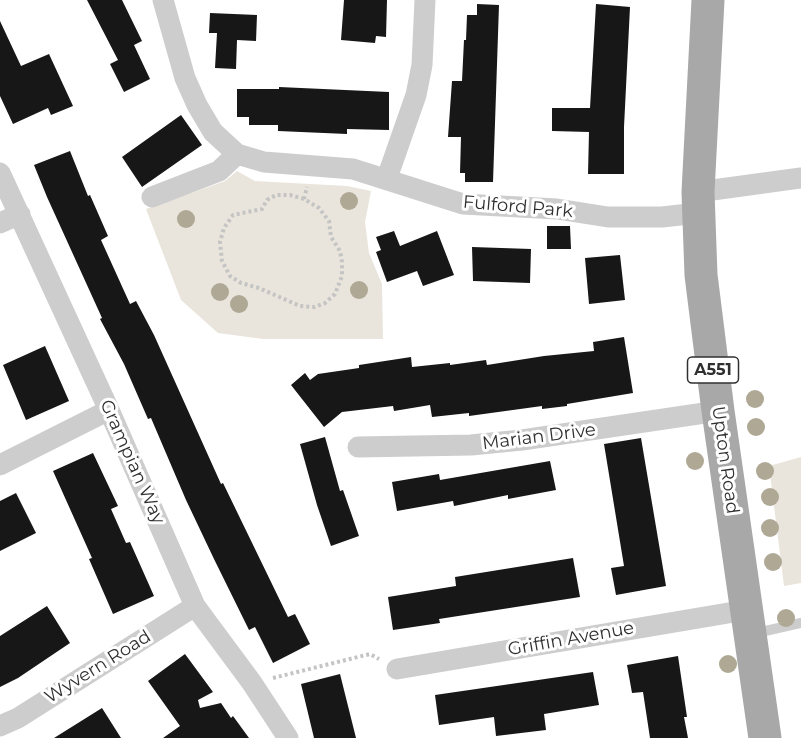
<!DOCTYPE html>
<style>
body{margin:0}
canvas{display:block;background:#fff}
</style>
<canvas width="801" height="738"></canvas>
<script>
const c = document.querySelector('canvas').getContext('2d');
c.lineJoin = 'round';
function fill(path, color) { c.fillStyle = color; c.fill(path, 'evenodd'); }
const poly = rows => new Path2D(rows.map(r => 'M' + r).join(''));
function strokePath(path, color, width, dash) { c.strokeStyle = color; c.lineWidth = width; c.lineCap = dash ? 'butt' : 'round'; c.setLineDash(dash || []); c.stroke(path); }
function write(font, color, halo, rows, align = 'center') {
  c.font = font + ' Montserrat,sans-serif'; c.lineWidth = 6; c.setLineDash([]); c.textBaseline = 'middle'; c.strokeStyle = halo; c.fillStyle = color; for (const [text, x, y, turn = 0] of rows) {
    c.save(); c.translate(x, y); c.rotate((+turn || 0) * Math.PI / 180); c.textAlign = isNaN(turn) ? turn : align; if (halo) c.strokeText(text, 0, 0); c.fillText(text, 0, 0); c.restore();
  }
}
fill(poly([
 [237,171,255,181,347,186,371,191,365,222,369,253,382,284,383,339,263,339,218,333,181,300,146,209,225,181],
 [801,457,801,583,784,586,769,466]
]), '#eae5dc');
fill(poly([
 [87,0,122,0,142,41,134,45,150,79,124,92,110,64,118,60],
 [344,0,387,0,386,37,376,36,375,43,341,40],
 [477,4,499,5,493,182,465,182,465,173,460,173,461,137,448,137,452,81,462,81,464,40,466,40,467,15,477,15],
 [596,4,630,7,624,127,624,174,588,174,589,132,552,131,552,108,590,108],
 [210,13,257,15,256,41,237,40,236,69,215,68,217,33,209,33],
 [0,21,21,66,49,54,73,106,51,115,48,108,13,124,0,96],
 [279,87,389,92,389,130,347,129,347,134,278,131,278,125,249,125,249,117,237,117,237,89,279,89],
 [181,115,202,145,142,187,122,157],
 [70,151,88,196,90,195,108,236,101,240,130,304,136,301,154,335,221,484,223,483,288,617,295,614,310,644,273,663,255,627,249,630,214,559,186,500,151,418,148,419,124,364,100,319,102,318,47,197,34,165],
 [547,226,570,226,571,249,547,249],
 [394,231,400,246,437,231,454,275,423,286,417,271,387,282,376,252,381,250,376,237],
 [472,247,531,249,530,283,473,281],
 [620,255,625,300,589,304,585,258],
 [624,337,633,393,567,404,567,406,542,409,542,406,469,416,469,413,432,417,430,405,394,411,393,406,342,412,324,427,291,385,305,373,310,380,318,374,359,368,359,365,411,357,412,367,450,363,450,365,486,360,487,365,544,356,594,351,593,342],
 [45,346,69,401,26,420,3,365],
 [325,437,340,491,343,490,359,536,331,546,317,505,300,444],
 [641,438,666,586,616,595,611,568,624,566,604,444],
 [93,453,118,506,111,509,126,543,130,542,154,596,113,614,89,559,92,558,53,471],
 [550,461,556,490,508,499,508,495,454,506,453,501,397,511,392,482,439,474,440,480],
 [16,493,36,533,0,551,0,501],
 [573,558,580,597,439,619,440,623,393,630,388,597,456,586,455,577],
 [47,606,70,643,18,678,0,687,0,636],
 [185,654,213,692,198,700,200,708,221,703,231,718,233,716,249,738,163,738,180,726,148,681],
 [678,656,687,717,684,717,688,738,650,738,643,692,632,693,627,665],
 [593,672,599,705,544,714,546,730,496,736,494,717,439,725,435,695],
 [340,674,356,738,314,738,301,684],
 [102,708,121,738,54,738]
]), '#171717');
strokePath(poly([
 [304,199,290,195,276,195,267,200,262,209,233,215,224,228,220,242,222,261,230,276,241,283,259,288,300,306,314,307,325,303,335,294,342,276,342,262,340,251,331,237,329,221,319,208,304,199,307,187],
 [273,678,370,654,379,659]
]), '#c4c4c4', 4, [3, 3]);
strokePath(poly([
 [752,634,801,623]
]), '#cdcdcd', 10);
strokePath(poly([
 [163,0,185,78,197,105,213,132,237,154,264,162,353,169,463,204,557,209,608,217,662,217,698,213],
 [0,173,109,410,195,606,252,683,288,738],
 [387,178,416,95,422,65,425,0],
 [698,192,801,178],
 [152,197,219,171,237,154],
 [0,223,20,214],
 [358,447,471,445,522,440,718,411],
 [0,465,109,410],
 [397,669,746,610],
 [0,726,18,718,195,606]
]), '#cdcdcd', 21);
strokePath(poly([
 [708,0,698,192,701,275,718,411,765,738]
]), '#a8a8a8', 33);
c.fillStyle = '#aea895';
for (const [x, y] of [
 [349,201],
 [186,219],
 [359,290],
 [220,292],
 [239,304],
 [755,399],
 [756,427],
 [695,461],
 [765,471],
 [770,497],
 [770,528],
 [773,562],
 [786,618],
 [728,664]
]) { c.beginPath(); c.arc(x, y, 9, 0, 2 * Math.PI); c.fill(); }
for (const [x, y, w] of [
 [713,370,51]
]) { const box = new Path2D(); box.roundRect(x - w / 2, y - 13, w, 26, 4.5); c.fillStyle = '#fff'; c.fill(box); strokePath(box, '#303030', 1.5); }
write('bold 16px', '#303030', null, [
 ["A551",713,370]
]);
write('18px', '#303030', '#fff', [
 ["Fulford Park",518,207,5],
 ["Marian Drive",539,437,-7],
 ["Upton Road",725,460,82],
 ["Grampian Way",132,462,66],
 ["Griffin Avenue",571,639,-10],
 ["Wyvern Road",98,667,-32]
]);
</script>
